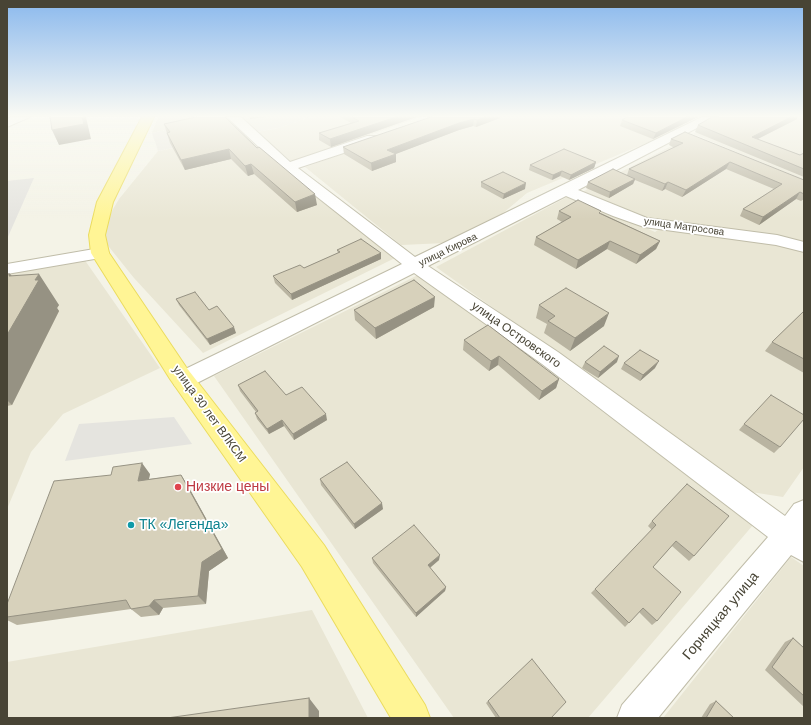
<!DOCTYPE html>
<meta charset="utf-8">
<style>
body{margin:0}
#map{position:relative;width:811px;height:725px;overflow:hidden;background:#f4f3e7;font-family:Arial,sans-serif}
canvas{display:block}
.frame{position:absolute;inset:0;border:8px solid #484435;pointer-events:none}
</style>
<div id="map">
<canvas width="811" height="725"></canvas>
<div class="frame"></div>
</div>
<script>
const c = document.querySelector('canvas').getContext('2d');
c.lineJoin = 'round';
function fill(path, color) { c.fillStyle = color; c.fill(path, 'evenodd'); }
const poly = rows => new Path2D(rows.map(r => 'M' + r).join(''));
function strokePath(path, color, width, dash) { c.strokeStyle = color; c.lineWidth = width; c.lineCap = dash ? 'butt' : 'round'; c.setLineDash(dash || []); c.stroke(path); }
function write(font, color, halo, rows, align = 'center') {
  c.font = font + ' Arial,sans-serif'; c.lineWidth = 3.5; c.setLineDash([]); c.textBaseline = 'middle'; c.strokeStyle = halo; c.fillStyle = color; for (const [text, x, y, turn = 0] of rows) {
    c.save(); c.translate(x, y); c.rotate((+turn || 0) * Math.PI / 180); c.textAlign = isNaN(turn) ? turn : align; if (halo) c.strokeText(text, 0, 0); c.fillText(text, 0, 0); c.restore();
  }
}
fill(poly([
 [158,117,223,117,152,133],
 [310,117,421,117,292,162,256,132,278,128],
 [447,117,667,117,687,126,527,193,502,214,445,243,401,245,305,167],
 [724,117,804,117,804,180,693,134],
 [243,134,297,183,397,257,203,353,134,278,101,237,109,216,119,199,158,151],
 [685,139,804,184,804,243,779,237,640,217,582,192],
 [569,196,623,220,637,224,655,232,661,228,776,243,804,252,804,467,783,497,751,492,436,267],
 [84,259,160,368,63,414,31,452,7,509,7,272],
 [420,274,753,525,588,718,454,718,214,376],
 [791,557,804,566,804,718,663,718],
 [312,610,368,718,7,718,7,662]
]), '#e9e6d4');
fill(poly([
 [223,117,228,117,243,134,158,151,152,133],
 [243,117,310,117,278,128,256,132]
]), '#e7e4db');
fill(poly([
 [34,178,7,239,7,181],
 [174,417,192,444,65,461,79,424]
]), '#e5e4df');
const minor = poly([
 [11,117,30,117,7,127,7,119,11,117],
 [227,117,241,117,290,162,367,136,377,136,378,139,377,142,298,168,415,257,702,117,718,117,578,190,647,218,777,235,804,242,804,252,776,245,644,227,613,216,566,196,428,266,558,352,785,516,794,504,804,500,804,562,791,555,658,718,617,718,622,705,768,537,542,364,414,273,191,386,183,389,175,386,172,380,175,374,402,264,283,170,227,117],
 [100,248,106,249,109,253,106,257,7,274,7,264,100,248]
]);
const major = poly([
 [142,117,154,117,113,202,105,235,109,253,186,367,324,545,425,705,430,718,391,718,302,567,170,379,91,253,89,235,97,202,142,117]
]);
strokePath(minor, '#c0bda9', 2);
strokePath(major, '#ebdc5e', 2);
fill(minor, '#fff');
fill(major, '#fff595');
fill(poly([
 [193,117,225,117,317,205,297,212,254,174,248,176,231,159,185,170,170,143,164,124,193,118],
 [340,117,416,117,331,147,319,140,319,133,351,123],
 [431,117,500,117,500,118,476,127,473,126,459,130,395,154,396,162,372,171,344,154,343,147],
 [698,117,653,139,620,126,622,120],
 [797,119,757,139,800,155,804,153,804,177,695,132,698,125],
 [671,139,804,180,804,199,801,201,796,199,759,225,740,216,743,209,774,189,726,169,682,197,665,189,662,191,635,180,633,184,609,198,586,188,588,182,627,175,629,169,675,148,669,145],
 [596,162,594,168,569,180,560,176,552,180,529,170,530,165],
 [481,182,525,189,503,199,481,187],
 [559,211,601,213,660,241,656,249,636,264,607,249,576,269,534,245,536,237,562,222,557,219],
 [337,250,381,253,381,259,292,300,275,283,273,276,304,268,338,253],
 [7,274,10,274,12,276,59,305,57,308,59,311,12,405,7,406],
 [176,299,209,310,236,333,210,345,179,305],
 [539,305,604,326,570,351,544,333,547,324,536,318],
 [434,307,376,339,355,320,354,310],
 [804,311,804,373,765,351,772,342],
 [464,340,559,379,556,388,539,400,498,365,489,371,463,350],
 [585,362,617,362,598,378,582,368],
 [624,363,655,368,640,381,621,369],
 [238,385,286,395,327,420,294,440,284,426,269,434,257,419,255,413,256,412,240,391],
 [744,424,780,447,774,453,739,430],
 [150,474,149,479,181,475,188,486,228,558,209,571,206,604,163,608,159,615,141,617,131,609,17,625,7,620,7,604,111,475],
 [320,479,383,509,355,529,321,485],
 [652,521,694,556,689,561,672,546,653,567,657,621,652,625,639,612,625,627,591,593,595,589,652,530,648,526],
 [372,558,439,560,430,568,446,587,445,591,416,617,373,563],
 [793,638,804,648,804,707,765,670,785,642],
 [488,701,551,718,496,718,486,703],
 [716,701,734,718,701,718,710,704]
]), '#b9b4a1');
fill(poly([
 [82,117,86,117,91,139,59,145,52,130],
 [250,117,266,117,250,119],
 [396,117,416,117,331,147,330,139],
 [485,117,500,117,500,118,476,127,477,120],
 [687,117,698,117,653,139,656,133],
 [791,117,797,117,797,119,748,144,752,137],
 [474,119,473,126,459,130,388,157,387,150,459,123],
 [229,149,231,159,185,170,181,160],
 [396,154,396,162,372,171,371,163],
 [596,162,594,168,569,180,571,175],
 [730,162,726,169,682,197,686,190],
 [251,164,254,174,248,176,245,166],
 [562,171,560,176,552,180,553,175],
 [635,179,633,184,609,198,610,192],
 [668,182,665,189,662,191,665,184],
 [526,183,525,189,503,199,504,194],
 [800,192,796,199,759,225,763,217],
 [315,194,317,205,297,212,295,202],
 [610,241,607,249,576,269,578,260],
 [660,241,656,249,636,264,640,255],
 [381,253,381,259,292,300,291,294],
 [10,274,28,298,35,280,39,274,59,305,57,308,59,311,12,405,7,400,7,335,9,276],
 [435,297,434,307,376,339,375,328],
 [609,313,604,326,570,351,575,338],
 [234,327,236,333,210,345,207,339],
 [499,356,498,365,489,371,491,361],
 [619,356,617,362,598,378,600,372],
 [659,361,655,368,640,381,643,375],
 [559,379,556,388,539,400,542,391],
 [326,414,327,420,294,440,293,434],
 [282,420,284,426,269,434,267,429],
 [142,463,150,474,146,492,138,481],
 [181,475,188,486,228,558,209,571,206,604,198,596],
 [382,503,383,509,355,529,354,524],
 [440,555,439,560,427,570,428,565],
 [446,587,445,591,416,617,416,613],
 [154,600,163,608,159,615,149,606],
 [309,698,319,711,319,718,309,718]
]), '#969283');
const building = poly([
 [50,117,82,117,84,124,52,130,50,117],
 [196,117,225,117,257,148,259,147,315,194,295,202,251,164,245,166,229,149,181,160,167,133,170,132,164,124,196,117],
 [352,117,396,117,330,139,319,133,359,121,352,117],
 [431,117,485,117,477,120,474,119,459,123,387,150,396,154,371,163,343,147,431,117],
 [627,117,687,117,656,133,622,120,627,117],
 [712,117,791,117,752,137,800,155,804,153,804,169,698,125,712,117],
 [685,132,804,180,804,194,800,192,763,217,743,209,782,184,730,162,686,190,668,182,665,184,629,169,683,143,671,139,685,132],
 [564,149,596,162,571,175,562,171,553,175,530,165,564,149],
 [613,169,635,179,610,192,588,182,613,169],
 [503,172,526,183,504,194,481,182,503,172],
 [578,200,601,211,599,213,660,241,640,255,610,241,578,260,536,237,571,217,559,211,578,200],
 [361,239,381,253,291,294,273,276,300,265,304,268,340,252,337,250,361,239],
 [7,274,10,274,9,276,39,274,35,280,39,280,7,335,7,274],
 [414,280,435,297,375,328,354,310,414,280],
 [566,288,609,313,575,338,548,321,555,316,539,305,566,288],
 [195,292,209,310,217,306,234,327,207,339,176,299,195,292],
 [804,311,804,359,772,342,804,311],
 [488,325,559,379,542,391,499,356,491,361,464,340,488,325],
 [604,346,619,356,600,372,585,362,604,346],
 [640,350,659,361,643,375,624,363,640,350],
 [265,371,286,395,302,387,326,414,293,434,282,420,267,429,255,413,258,411,238,385,265,371],
 [771,395,804,415,804,419,780,447,744,424,771,395],
 [347,462,382,503,354,524,320,479,347,462],
 [142,463,138,481,181,475,222,549,202,562,198,596,154,600,149,606,131,609,126,600,7,617,7,604,54,481,111,475,113,467,142,463],
 [687,484,729,516,694,556,676,541,653,567,681,592,657,621,643,608,629,623,595,589,656,525,652,521,687,484],
 [414,525,440,555,428,565,446,587,416,613,372,558,414,525],
 [793,638,804,648,804,696,772,667,793,638],
 [532,659,566,702,551,718,500,718,488,701,532,659],
 [309,698,309,718,167,718,309,698],
 [716,701,734,718,706,718,716,701]
]);
fill(building, '#d7d1bb');
strokePath(building, '#969283', 1);
const sky = c.createLinearGradient(0, 0, 0, 219);
sky.addColorStop(0, '#8bb9ed');
sky.addColorStop(0.53, '#fafaf4');
sky.addColorStop(1, '#fafaf400');
c.fillStyle = sky;
c.fillRect(0, 0, 811, 219);
for (const [x, y, r, color] of [
 [178,487,4,"#e0444e"],
 [131,525,4,"#0f9aa8"]
]) { const dot = new Path2D(); dot.arc(x, y, r, 0, 2 * Math.PI); c.fillStyle = color; c.fill(dot); strokePath(dot, '#fff', 1.5); }
write('10px', '#484435', '#fff', [
 ["улица Матросова",684,227,8],
 ["улица Кирова",448,250,-26]
]);
write('12px', '#484435', '#fff', [
 ["улица Островского",516,335,35],
 ["улица 30 лет ВЛКСМ",209,414,54]
]);
write('14px', '#be3a42', '#fff', [
 ["Низкие цены",186,487]
], 'left');
write('14px', '#0d838f', '#fff', [
 ["ТК «Легенда»",139,525]
], 'left');
write('14px', '#484435', '#fff', [
 ["Горняцкая улица",721,616,-50]
]);
</script>
